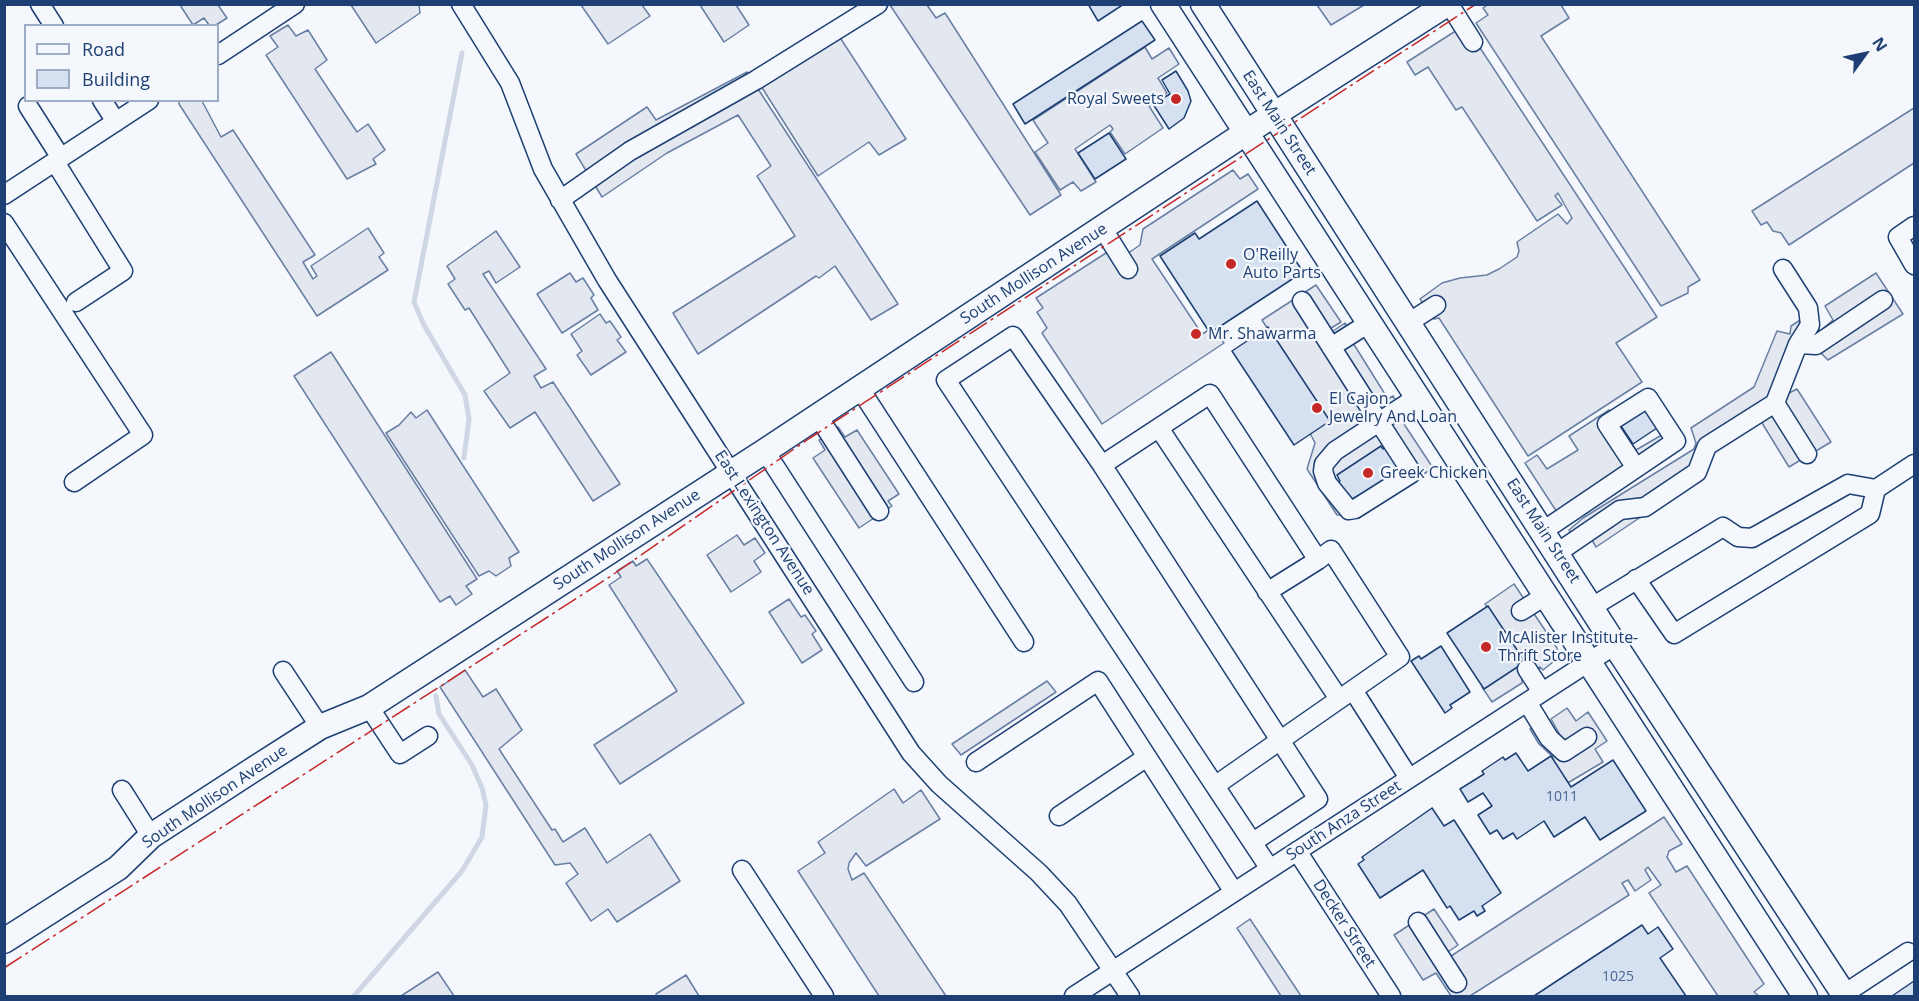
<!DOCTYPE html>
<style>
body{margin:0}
#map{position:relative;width:1919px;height:1001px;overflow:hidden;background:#f4f7fb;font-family:"Open Sans",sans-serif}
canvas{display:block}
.frame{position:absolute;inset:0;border:6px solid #1d3f73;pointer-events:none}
.legend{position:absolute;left:24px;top:24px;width:195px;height:78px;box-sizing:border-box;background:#f4f7fb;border:2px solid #9eadc5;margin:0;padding:8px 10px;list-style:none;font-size:18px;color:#1d3f73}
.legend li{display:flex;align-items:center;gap:12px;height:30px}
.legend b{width:30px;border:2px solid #9eadc5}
.north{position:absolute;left:1835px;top:24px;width:60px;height:60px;-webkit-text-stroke:4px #f4f7fb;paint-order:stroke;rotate:57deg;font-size:16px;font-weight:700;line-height:24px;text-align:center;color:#1d3f73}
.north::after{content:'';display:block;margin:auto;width:21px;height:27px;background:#1d3f73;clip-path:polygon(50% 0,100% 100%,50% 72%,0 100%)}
</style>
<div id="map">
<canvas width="1919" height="1001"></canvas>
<div class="frame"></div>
<ul class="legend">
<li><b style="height:8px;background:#f4f7fb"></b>Road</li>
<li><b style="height:16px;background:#d5e0f0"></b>Building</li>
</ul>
<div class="north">N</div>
</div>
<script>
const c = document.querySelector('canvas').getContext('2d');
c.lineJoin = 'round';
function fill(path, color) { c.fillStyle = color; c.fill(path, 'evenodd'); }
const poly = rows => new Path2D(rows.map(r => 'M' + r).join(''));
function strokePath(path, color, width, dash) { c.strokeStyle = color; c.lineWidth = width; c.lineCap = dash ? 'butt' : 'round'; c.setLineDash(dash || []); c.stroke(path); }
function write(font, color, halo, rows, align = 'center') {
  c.font = font + ' "Open Sans",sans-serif'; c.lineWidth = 4.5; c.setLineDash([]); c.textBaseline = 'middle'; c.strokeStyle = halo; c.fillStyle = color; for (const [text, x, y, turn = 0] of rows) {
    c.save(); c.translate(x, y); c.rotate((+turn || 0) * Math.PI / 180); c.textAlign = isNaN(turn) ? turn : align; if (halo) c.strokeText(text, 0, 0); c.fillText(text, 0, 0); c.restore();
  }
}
const parking = poly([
 [1489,4,1561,5,1569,18,1541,36,1700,280,1688,287,1688,293,1661,306,1476,23,1488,15,1483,8,1489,4],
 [180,5,218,5,227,18,216,25,209,25,204,18,193,25,180,5],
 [351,5,419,5,420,13,376,43,351,5],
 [581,5,642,5,650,16,608,44,581,5],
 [700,5,736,5,749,25,724,42,700,5],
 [890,5,927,5,936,18,945,13,1061,195,1030,215,890,5],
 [1317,5,1364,5,1331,25,1317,5],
 [288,25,296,36,308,30,327,60,315,69,357,132,368,124,385,150,373,159,376,164,347,179,266,55,278,47,270,36,288,25],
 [1465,25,1657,317,1616,343,1642,382,1528,456,1439,318,1434,319,1420,299,1442,283,1460,278,1487,275,1499,269,1517,257,1519,251,1517,242,1558,214,1567,224,1572,218,1558,193,1555,196,1562,205,1537,221,1462,107,1456,110,1428,67,1415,75,1407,62,1465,25],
 [839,36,906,139,879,155,869,142,818,176,761,86,839,36],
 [1145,47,1152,59,1169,48,1179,64,1158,78,1167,93,1149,106,1163,128,1125,154,1110,132,1113,129,1110,125,1075,149,1096,182,1081,191,1073,182,1060,190,1035,152,1048,143,1033,120,1145,47],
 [747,72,898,304,871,320,835,266,819,278,816,276,698,354,673,313,795,236,757,176,771,166,738,115,667,153,602,197,576,154,647,107,656,120,747,72],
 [179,101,202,101,221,137,233,130,315,255,303,262,313,279,317,276,311,266,368,228,384,253,379,257,388,270,317,316,179,104,179,101],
 [1914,108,1914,163,1789,245,1781,233,1773,231,1767,222,1761,225,1752,211,1914,108],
 [1233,170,1240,179,1248,174,1258,189,1152,259,1202,334,1214,327,1224,343,1102,424,1042,333,1047,328,1037,312,1043,308,1036,298,1120,244,1127,254,1140,245,1143,229,1233,170],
 [496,231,520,267,496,283,489,271,483,274,546,369,534,376,541,388,553,382,620,484,593,501,535,412,510,428,484,391,510,373,469,308,465,310,448,284,455,279,447,266,496,231],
 [570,273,576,282,583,278,594,295,591,298,598,310,562,333,537,294,570,273],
 [1876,273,1903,314,1828,360,1816,348,1804,349,1785,395,1797,389,1831,442,1789,467,1759,418,1712,449,1699,478,1596,547,1589,535,1578,545,1569,530,1583,518,1694,449,1696,443,1691,428,1754,387,1777,331,1790,334,1791,326,1802,319,1820,331,1833,320,1825,306,1876,273],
 [1316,285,1341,322,1328,330,1330,333,1345,323,1354,338,1353,343,1388,399,1393,396,1404,414,1400,418,1433,468,1360,515,1337,515,1307,469,1315,443,1310,433,1326,421,1262,320,1316,285],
 [600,314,606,323,610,321,621,337,617,340,626,352,591,375,577,355,582,351,571,334,600,314],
 [331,352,477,579,466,586,472,594,456,605,450,596,440,602,294,376,331,352],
 [427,410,519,552,509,558,511,566,496,576,489,571,479,576,386,433,399,425,411,412,416,418,427,410],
 [1609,410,1636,450,1672,429,1680,440,1677,452,1566,526,1525,463,1537,455,1547,469,1578,450,1569,436,1609,410],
 [838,427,845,437,857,430,899,494,888,501,892,506,859,528,813,458,825,450,819,440,838,427],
 [737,535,744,545,755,538,765,553,754,561,761,572,731,592,707,555,737,535],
 [647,559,744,703,620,784,594,745,677,691,609,585,621,577,617,571,633,561,636,566,647,559],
 [1514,584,1557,648,1558,658,1543,670,1540,667,1522,678,1522,683,1492,702,1482,687,1522,661,1485,604,1514,584],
 [789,599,801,617,805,615,816,631,812,634,822,650,802,663,769,612,789,599],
 [465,670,483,697,496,689,522,730,499,749,552,830,555,829,563,842,585,828,607,863,650,834,680,881,617,922,608,909,591,921,566,883,578,874,570,863,555,865,440,687,465,670],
 [1047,681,1056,692,961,755,952,744,1047,681],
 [1567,708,1576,721,1588,712,1607,741,1595,749,1603,762,1566,784,1551,762,1553,757,1539,744,1530,729,1545,720,1554,733,1559,733,1551,719,1567,708],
 [894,789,903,803,921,790,940,819,866,866,856,853,849,863,848,869,852,880,864,873,946,996,879,996,798,871,825,853,818,842,894,789],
 [1664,817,1682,844,1669,851,1667,857,1676,872,1687,866,1764,984,1754,992,1759,996,1718,996,1649,893,1661,885,1648,867,1645,870,1651,880,1635,891,1628,880,1622,883,1629,895,1470,996,1451,996,1436,973,1423,980,1394,935,1434,909,1458,945,1445,954,1448,958,1664,817],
 [1250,919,1301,996,1281,996,1237,928,1250,919],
 [438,972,454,996,401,996,438,972],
 [686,975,699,996,657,996,656,994,686,975]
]);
fill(parking, '#e3e8f0');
strokePath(parking, '#687fa3', 1.5);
strokePath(poly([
 [462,53,414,302,424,325,465,395,469,419,464,458],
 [354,996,462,871,482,837,486,805,482,788,472,765,439,714,436,696]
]), '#cfd7e4', 5);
const building = poly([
 [1088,4,1124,4,1098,21,1088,4],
 [1142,21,1155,40,1025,124,1013,104,1142,21],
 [1176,71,1188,91,1191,101,1184,118,1169,129,1153,104,1170,94,1162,80,1176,71],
 [1109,133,1126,159,1095,179,1078,153,1109,133],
 [1257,201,1303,272,1210,333,1160,256,1195,233,1199,239,1257,201],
 [1268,327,1330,421,1294,445,1232,351,1268,327],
 [1643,407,1657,428,1633,444,1619,423,1643,407],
 [1381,446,1383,449,1387,446,1401,467,1398,469,1399,472,1349,501,1337,483,1340,481,1337,475,1381,446],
 [1488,606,1525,662,1484,689,1447,633,1488,606],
 [1441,646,1470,692,1450,705,1452,708,1445,713,1411,661,1419,656,1421,659,1441,646],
 [1516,753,1528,771,1551,756,1571,787,1613,760,1646,811,1600,840,1585,817,1554,837,1544,821,1517,839,1513,833,1503,839,1497,830,1490,834,1478,815,1492,806,1483,793,1468,802,1460,789,1484,774,1482,771,1503,757,1505,760,1516,753],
 [1432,808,1444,826,1454,820,1501,893,1482,906,1485,911,1477,916,1474,911,1459,920,1450,906,1447,908,1423,870,1380,898,1358,864,1364,860,1362,857,1432,808],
 [1642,925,1648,934,1658,927,1673,949,1660,958,1686,996,1534,996,1642,925],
 [1914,981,1914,996,1892,996,1914,981]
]);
fill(building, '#d5e0f0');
strokePath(building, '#1d3f73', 1.5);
const minor = poly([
 [40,4,54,26],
 [461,4,510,83,543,169,607,280,911,753,939,784,1039,873,1068,904,1130,996],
 [1449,4,1473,42],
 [218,55,295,4],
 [102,100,116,122],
 [28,106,61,158],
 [55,162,123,271,76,302],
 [4,195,149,100],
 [560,200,630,151,756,80,878,4],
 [4,223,143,435,74,482],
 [1914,226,1898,237,1914,265],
 [1103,229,1128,269],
 [1302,301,1379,422,1417,397],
 [1408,323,1436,305],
 [1798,344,1816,345,1883,300],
 [1331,347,1369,323],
 [860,389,1024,642],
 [1775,403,1807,454],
 [818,416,879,511],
 [1379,422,1412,473,1355,509,1349,510,1327,483,1323,471,1324,464,1335,451,1379,422],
 [1159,428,1339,699],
 [765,451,914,682],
 [1102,465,1210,394,1318,560,1331,550,1400,657,1216,785],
 [1543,531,1676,441,1648,398,1607,424,1636,468],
 [1557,553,1620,510,1645,507,1697,472,1707,446,1775,403,1798,344,1810,325,1808,308,1783,269],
 [1636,579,1674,634,1870,514,1876,489,1914,464],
 [1267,592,1318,560],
 [1592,607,1723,527,1738,537,1752,538,1848,484,1876,489],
 [1521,611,1545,596],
 [1527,669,1542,692],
 [283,671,320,727],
 [1353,690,1409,778],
 [1527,702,1549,738,1564,752,1587,737],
 [369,707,400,754,428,736],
 [976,762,1098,681,1234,892],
 [122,790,151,836],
 [1059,816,1147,757],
 [1253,842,1318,799,1102,465,1013,336,946,380,1270,869],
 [1297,851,1391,996],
 [742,870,824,996],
 [1418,922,1457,983],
 [1844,994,1908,952],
 [1074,996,1615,645]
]);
const major = poly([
 [1163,4,1805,996],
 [1203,4,1615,645,1845,996],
 [4,941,118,868,151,836,251,771,320,727,369,707,765,451,1247,132,1447,4]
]);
strokePath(minor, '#1d3f73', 21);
strokePath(major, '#1d3f73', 27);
strokePath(minor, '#f4f7fb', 18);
strokePath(major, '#f4f7fb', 24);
strokePath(poly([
 [4,968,608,578,810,438,1476,4]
]), '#c62828', 1.5, [21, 4.5, 3, 4.5]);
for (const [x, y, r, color] of [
 [1176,99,6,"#c62828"],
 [1231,264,6,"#c62828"],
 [1196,334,6,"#c62828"],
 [1317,408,6,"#c62828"],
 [1368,473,6,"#c62828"],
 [1486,647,6,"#c62828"]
]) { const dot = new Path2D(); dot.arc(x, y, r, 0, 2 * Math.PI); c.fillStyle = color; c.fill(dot); strokePath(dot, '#f4f7fb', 2); }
write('14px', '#4b6792', null, [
 ["1011",1562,797],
 ["1025",1618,977]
]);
write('16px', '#1d3f73', '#f4f7fb', [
 ["Royal Sweets",1164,99,"right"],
 ["O'Reilly",1243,255],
 ["Auto Parts",1243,273],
 ["Mr. Shawarma",1208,334],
 ["El Cajon",1329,399],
 ["Jewelry And Loan",1329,417],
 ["Greek Chicken",1380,473],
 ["McAlister Institute-",1498,638],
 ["Thrift Store",1498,656]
], 'left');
write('16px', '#1d3f73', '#f4f7fb', [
 ["East Main Street",1279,123,57],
 ["South Mollison Avenue",1034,274,-33],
 ["East Lexington Avenue",764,523,57],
 ["East Main Street",1543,531,57],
 ["South Mollison Avenue",627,540,-33],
 ["South Mollison Avenue",215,797,-34],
 ["South Anza Street",1344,821,-33],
 ["Decker Street",1344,924,57]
]);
</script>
